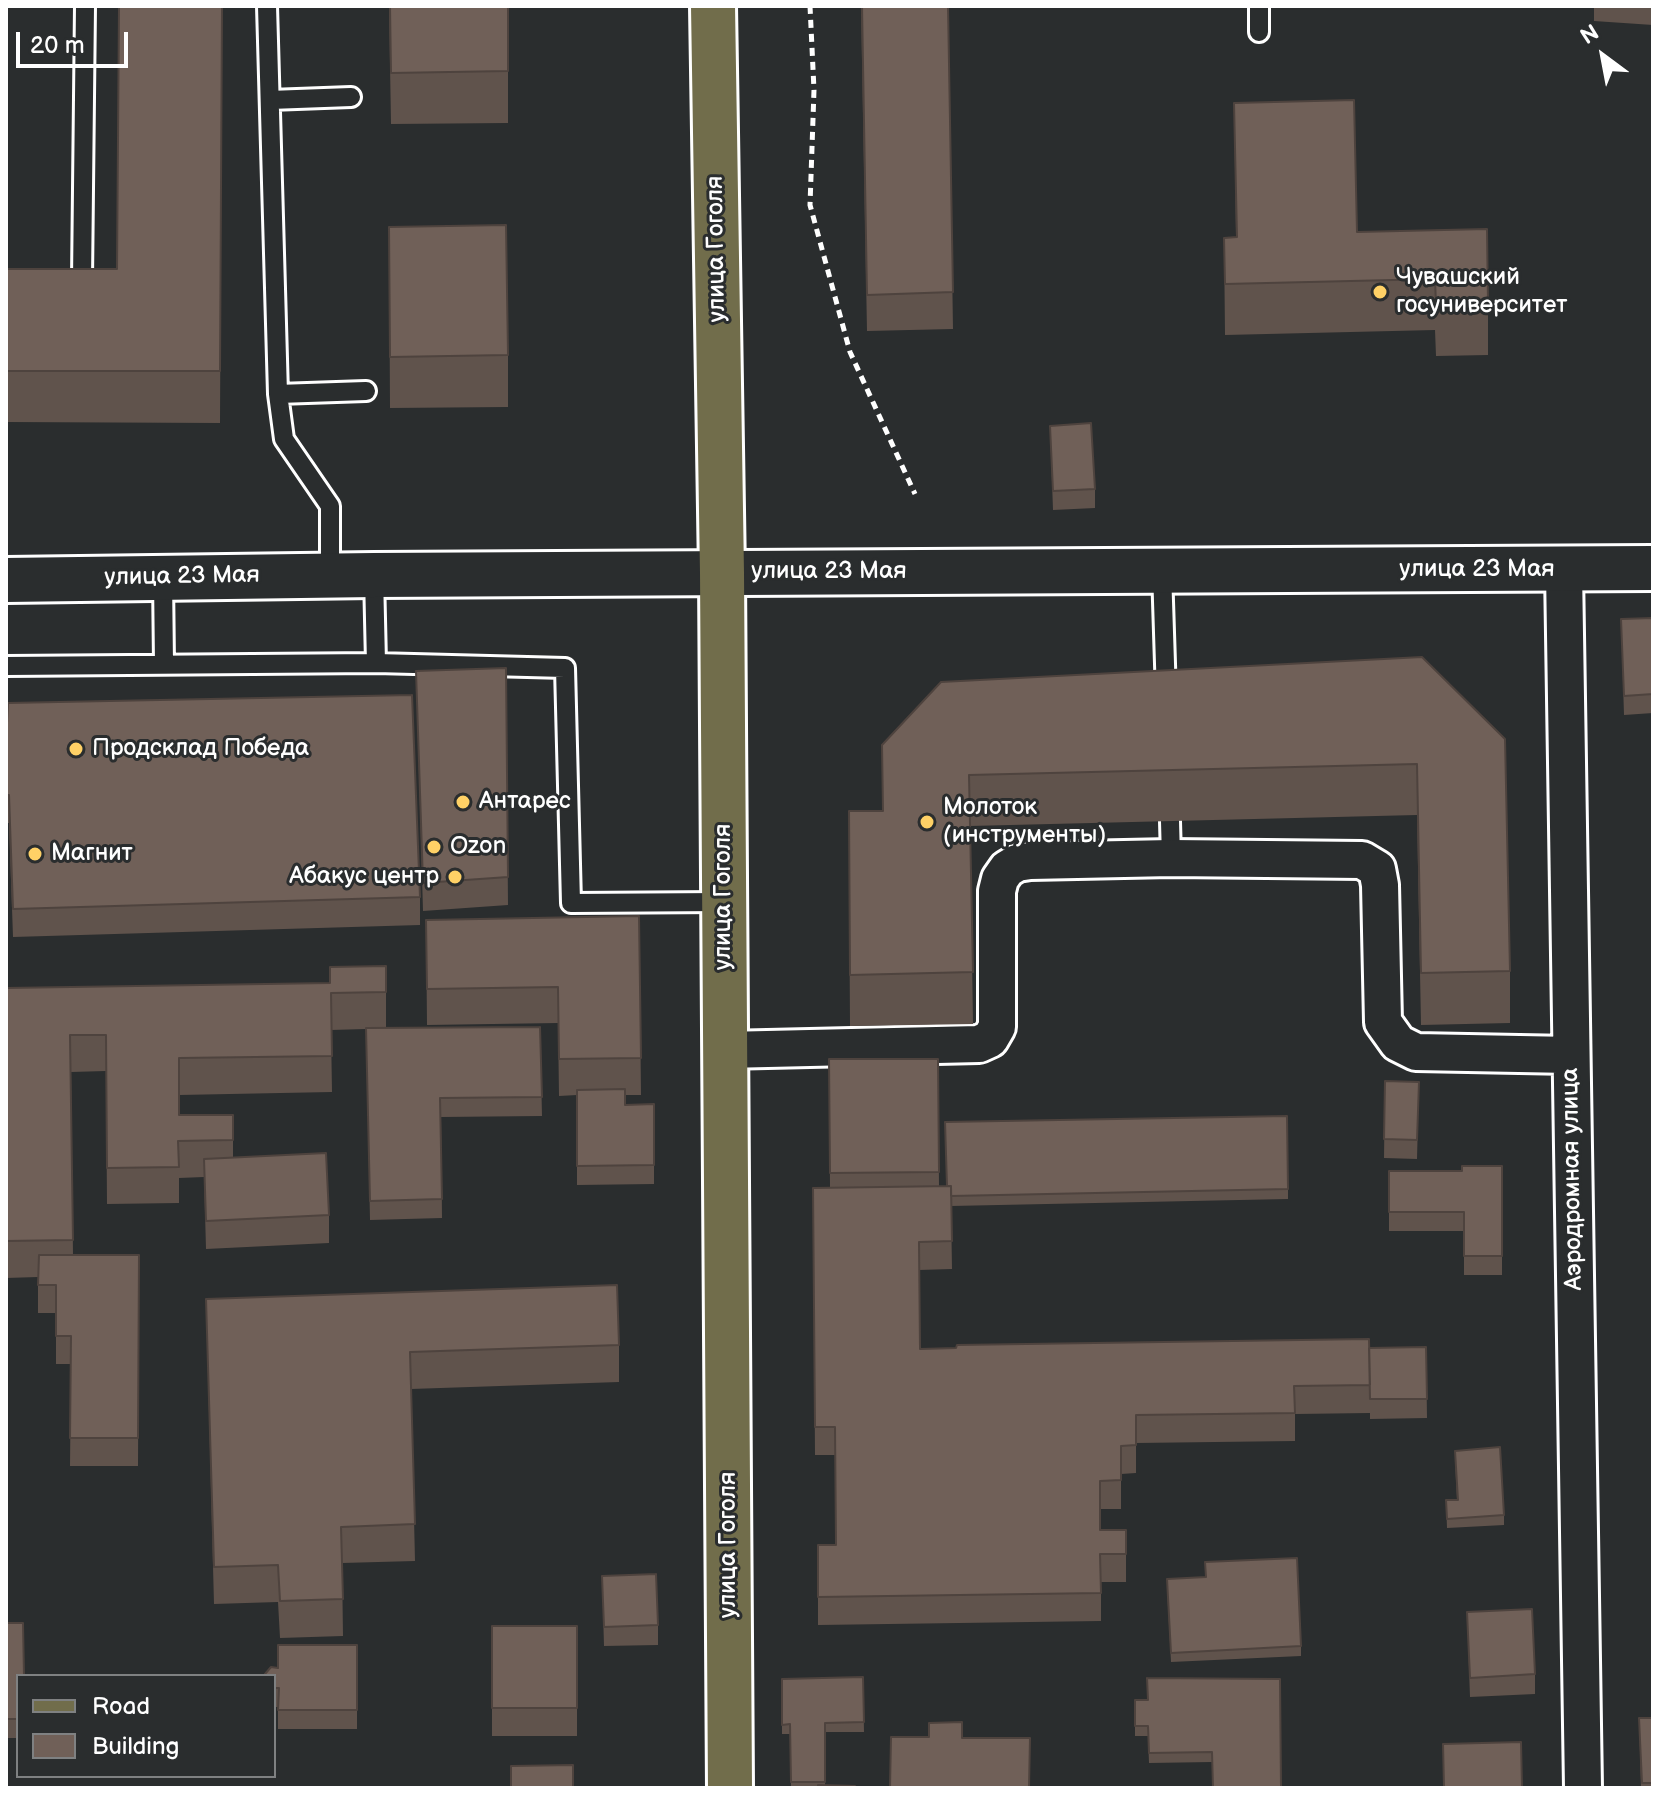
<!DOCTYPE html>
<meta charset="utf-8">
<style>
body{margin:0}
#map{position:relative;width:1659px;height:1794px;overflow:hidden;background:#2a2d2e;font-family:"Balsamiq Sans",sans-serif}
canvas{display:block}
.frame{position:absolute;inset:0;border:8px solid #fff;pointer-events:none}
.legend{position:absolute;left:16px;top:1674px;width:260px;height:104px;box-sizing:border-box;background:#2a2d2e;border:2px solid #7f8182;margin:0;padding:10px 14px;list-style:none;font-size:24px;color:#fff}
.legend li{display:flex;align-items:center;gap:16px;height:40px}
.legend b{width:40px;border:2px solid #7f8182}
.north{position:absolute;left:1563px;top:16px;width:80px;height:80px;-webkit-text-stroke:6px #2a2d2e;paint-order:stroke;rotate:328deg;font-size:22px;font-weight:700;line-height:32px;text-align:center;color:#fff}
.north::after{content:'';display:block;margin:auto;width:28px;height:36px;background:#fff;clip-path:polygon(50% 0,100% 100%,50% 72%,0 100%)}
.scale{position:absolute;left:16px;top:32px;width:112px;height:36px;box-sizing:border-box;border:4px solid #fff;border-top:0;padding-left:10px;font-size:24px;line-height:28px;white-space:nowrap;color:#fff;-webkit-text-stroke:6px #2a2d2e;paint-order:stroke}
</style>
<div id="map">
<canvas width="1659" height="1794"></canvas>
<div class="frame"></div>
<ul class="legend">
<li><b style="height:10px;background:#716d4b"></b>Road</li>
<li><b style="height:22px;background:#706058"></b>Building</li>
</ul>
<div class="north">N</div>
<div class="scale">20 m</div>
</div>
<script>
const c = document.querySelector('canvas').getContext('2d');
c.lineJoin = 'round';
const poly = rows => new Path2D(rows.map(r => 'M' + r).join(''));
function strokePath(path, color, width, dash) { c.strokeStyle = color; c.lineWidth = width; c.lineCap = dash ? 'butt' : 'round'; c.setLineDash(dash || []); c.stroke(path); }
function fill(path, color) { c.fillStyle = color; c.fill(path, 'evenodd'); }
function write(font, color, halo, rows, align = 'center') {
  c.font = font + ' "Balsamiq Sans",sans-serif'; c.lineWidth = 6; c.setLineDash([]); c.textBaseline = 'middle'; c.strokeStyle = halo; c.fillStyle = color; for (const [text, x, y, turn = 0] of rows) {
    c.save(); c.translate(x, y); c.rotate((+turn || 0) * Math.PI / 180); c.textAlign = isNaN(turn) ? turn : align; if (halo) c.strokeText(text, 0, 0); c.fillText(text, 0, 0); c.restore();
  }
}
const lane = poly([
 [267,6,278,394,284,439,330,506,330,575],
 [1259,6,1259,32],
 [270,100,351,97],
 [69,281,82,280,85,6],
 [278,394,366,391],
 [1162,570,1166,695],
 [374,575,376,663],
 [163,578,164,664],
 [6,666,376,663,565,668,571,903,723,902],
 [1170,821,1171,858]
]);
const street = poly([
 [1564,570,1583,1788],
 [725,1050,979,1044,990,1039,997,1027,997,891,1000,879,1007,869,1017,863,1030,861,1171,858,1362,860,1377,869,1380,885,1383,1022,1398,1043,1416,1052,1571,1055]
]);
const secondary = poly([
 [6,580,374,575,1653,568]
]);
const primary = poly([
 [713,6,722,573,730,1788]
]);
strokePath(lane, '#fff', 24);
strokePath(street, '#fff', 42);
strokePath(secondary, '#fff', 50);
strokePath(primary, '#fff', 50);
strokePath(poly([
 [810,6,814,90,810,205,850,352,915,494]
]), '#fff', 5, [8, 6]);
strokePath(lane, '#2a2d2e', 18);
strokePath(street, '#2a2d2e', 36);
strokePath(secondary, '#2a2d2e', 44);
strokePath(primary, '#716d4b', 44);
fill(poly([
 [222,6,220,423,6,422,6,269,117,269],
 [389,6,508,6,508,123,391,124],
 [861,6,948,6,953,329,867,331],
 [1594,6,1653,6,1653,25,1594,21],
 [1234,103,1357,232,1488,304,1488,355,1436,356,1435,330,1225,335,1224,238,1236,237],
 [389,227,508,355,508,407,390,408],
 [1050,426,1095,489,1095,508,1053,510],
 [1653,618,1653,713,1624,715,1621,619],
 [1422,657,1510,971,1510,1023,1421,1025,1417,815,970,826,973,1024,850,1026,849,863,882,811,882,745],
 [506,668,508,905,423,911,416,671],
 [6,723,420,897,420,925,13,937,9,823,6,823],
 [639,916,641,1095,625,1095,625,1105,654,1104,654,1184,577,1185,577,1095,559,1096,558,1023,427,1025,426,920],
 [386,966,386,1028,540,1027,542,1116,441,1117,442,1218,370,1220,366,1029,331,1030,332,1092,179,1095,179,1115,233,1140,233,1158,329,1215,329,1243,206,1249,204,1177,179,1178,179,1203,107,1204,106,1071,71,1072,73,1255,139,1255,138,1466,70,1466,71,1364,56,1364,56,1313,38,1313,38,1277,6,1278,6,988,330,983],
 [829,1059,938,1059,939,1186,1288,1189,1288,1199,951,1206,952,1269,919,1270,920,1349,1426,1347,1427,1418,1370,1419,1370,1404,1370,1413,1295,1414,1295,1441,1136,1443,1136,1473,1121,1474,1121,1509,1100,1509,1100,1530,1126,1554,1126,1582,1101,1582,1101,1621,818,1625,818,1545,836,1545,835,1455,815,1455,813,1188,830,1187],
 [1385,1081,1419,1082,1417,1159,1384,1158],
 [1502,1166,1502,1275,1464,1275,1464,1231,1389,1231,1389,1171,1462,1171],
 [206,1299,619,1345,619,1382,411,1389,415,1561,342,1563,343,1636,280,1638,278,1602,214,1604],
 [1455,1461,1504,1515,1504,1525,1447,1528,1446,1500,1457,1500],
 [602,1576,658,1625,658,1645,604,1646],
 [1167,1589,1301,1646,1301,1656,1171,1662],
 [1467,1612,1535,1674,1535,1694,1470,1697],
 [6,1623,18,1676,18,1738,6,1738],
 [492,1626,577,1626,577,1736,492,1736],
 [357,1645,357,1729,278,1729,278,1707,274,1707,274,1676,278,1668],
 [863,1677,864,1732,825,1732,825,1785,855,1788,791,1788,790,1734,782,1734,782,1679],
 [1280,1679,1212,1762,1149,1763,1148,1736,1135,1736,1135,1700,1147,1700],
 [1639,1718,1653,1718,1653,1788,1641,1788]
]), '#60534c');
const building = poly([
 [119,6,222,6,220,371,6,371,6,269,117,269,119,6],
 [390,6,508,6,508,71,391,73,390,6],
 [862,6,948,6,953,292,867,295,862,6],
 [1354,100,1357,232,1487,229,1488,304,1436,304,1435,279,1225,284,1224,238,1237,237,1234,103,1354,100],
 [506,225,508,355,390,357,389,227,506,225],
 [1091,423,1095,489,1053,491,1050,426,1091,423],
 [1653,618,1653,694,1624,696,1621,619,1653,618],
 [1422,657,1505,739,1510,971,1421,973,1417,764,969,775,973,972,850,975,849,811,883,811,882,745,941,682,1422,657],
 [506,668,508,877,423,883,416,671,506,668],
 [412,695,420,897,13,909,9,795,6,795,6,723,7,723,8,703,412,695],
 [639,916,641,1058,559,1059,558,987,427,989,426,920,639,916],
 [386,966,386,992,331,993,332,1056,179,1058,179,1115,233,1115,233,1140,178,1141,179,1167,107,1168,106,1035,70,1035,73,1240,6,1241,6,988,330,983,330,967,386,966],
 [540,1027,542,1097,440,1098,442,1199,370,1201,366,1028,540,1027],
 [829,1059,938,1059,939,1172,830,1173,829,1059],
 [1385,1081,1419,1082,1417,1140,1384,1139,1385,1081],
 [625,1089,625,1105,654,1104,654,1165,577,1166,577,1090,625,1089],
 [1287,1116,1288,1189,951,1196,951,1186,947,1186,945,1122,1287,1116],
 [326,1153,329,1215,206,1221,204,1159,326,1153],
 [1462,1166,1502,1166,1502,1256,1464,1256,1464,1212,1389,1212,1389,1171,1462,1171,1462,1166],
 [951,1186,952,1241,919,1242,920,1349,956,1348,957,1345,1369,1339,1370,1385,1294,1386,1295,1413,1136,1415,1136,1445,1121,1446,1121,1480,1100,1481,1100,1530,1126,1530,1126,1554,1100,1554,1101,1593,818,1597,818,1545,836,1545,835,1427,815,1427,813,1188,951,1186],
 [39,1255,139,1255,138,1438,70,1438,71,1336,56,1336,56,1285,38,1285,39,1255],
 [617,1285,619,1345,410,1352,415,1524,341,1527,343,1599,280,1601,278,1565,214,1567,206,1299,617,1285],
 [1426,1347,1427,1399,1370,1399,1369,1348,1426,1347],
 [1500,1447,1504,1515,1447,1519,1446,1500,1458,1500,1455,1451,1500,1447],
 [1297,1558,1301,1646,1171,1653,1167,1579,1206,1577,1205,1562,1297,1558],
 [656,1574,658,1625,604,1627,602,1576,656,1574],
 [1532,1609,1535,1674,1470,1678,1467,1612,1532,1609],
 [6,1623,23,1623,24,1676,18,1676,18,1719,6,1719,6,1623],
 [492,1626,577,1626,577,1708,492,1708,492,1626],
 [278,1645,357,1645,357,1710,278,1710,279,1688,274,1688,274,1676,265,1676,265,1674,271,1667,278,1668,278,1645],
 [863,1677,864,1722,825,1723,825,1782,791,1782,790,1724,782,1725,782,1679,863,1677],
 [1147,1678,1280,1679,1281,1788,1213,1788,1212,1752,1149,1753,1148,1726,1135,1726,1135,1700,1148,1700,1147,1678],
 [1639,1718,1653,1718,1653,1783,1642,1783,1639,1718],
 [962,1722,962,1738,1030,1738,1029,1788,890,1788,891,1737,929,1737,929,1723,962,1722],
 [1521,1742,1522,1788,1444,1788,1443,1744,1521,1742],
 [573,1765,573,1788,511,1788,511,1766,573,1765],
 [818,1785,855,1786,855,1788,818,1788,818,1785]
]);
fill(building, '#706058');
strokePath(building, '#4e433e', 2);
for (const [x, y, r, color] of [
 [1380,292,8,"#ffd166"],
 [76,749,8,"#ffd166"],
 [463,802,8,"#ffd166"],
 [927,822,8,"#ffd166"],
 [434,847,8,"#ffd166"],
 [35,854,8,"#ffd166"],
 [455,877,8,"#ffd166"]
]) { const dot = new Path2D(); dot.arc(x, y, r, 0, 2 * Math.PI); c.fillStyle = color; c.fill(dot); strokePath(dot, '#2a2d2e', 3); }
write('24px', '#fff', '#2a2d2e', [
 ["улица Гоголя",717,249,-91],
 ["улица 23 Мая",1477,570],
 ["улица 23 Мая",829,572],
 ["улица 23 Мая",182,577,-1],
 ["улица Гоголя",724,897,-90],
 ["Аэродромная улица",1573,1179,-91],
 ["улица Гоголя",729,1545,-90]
]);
write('24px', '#fff', '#2a2d2e', [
 ["Чувашский",1396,278],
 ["госуниверситет",1396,306],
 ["Продсклад Победа",92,749],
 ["Антарес",479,802],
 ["Молоток",943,808],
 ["(инструменты)",943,836],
 ["Ozon",450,847],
 ["Магнит",51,854],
 ["Абакус центр",439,877,"right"]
], 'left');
</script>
